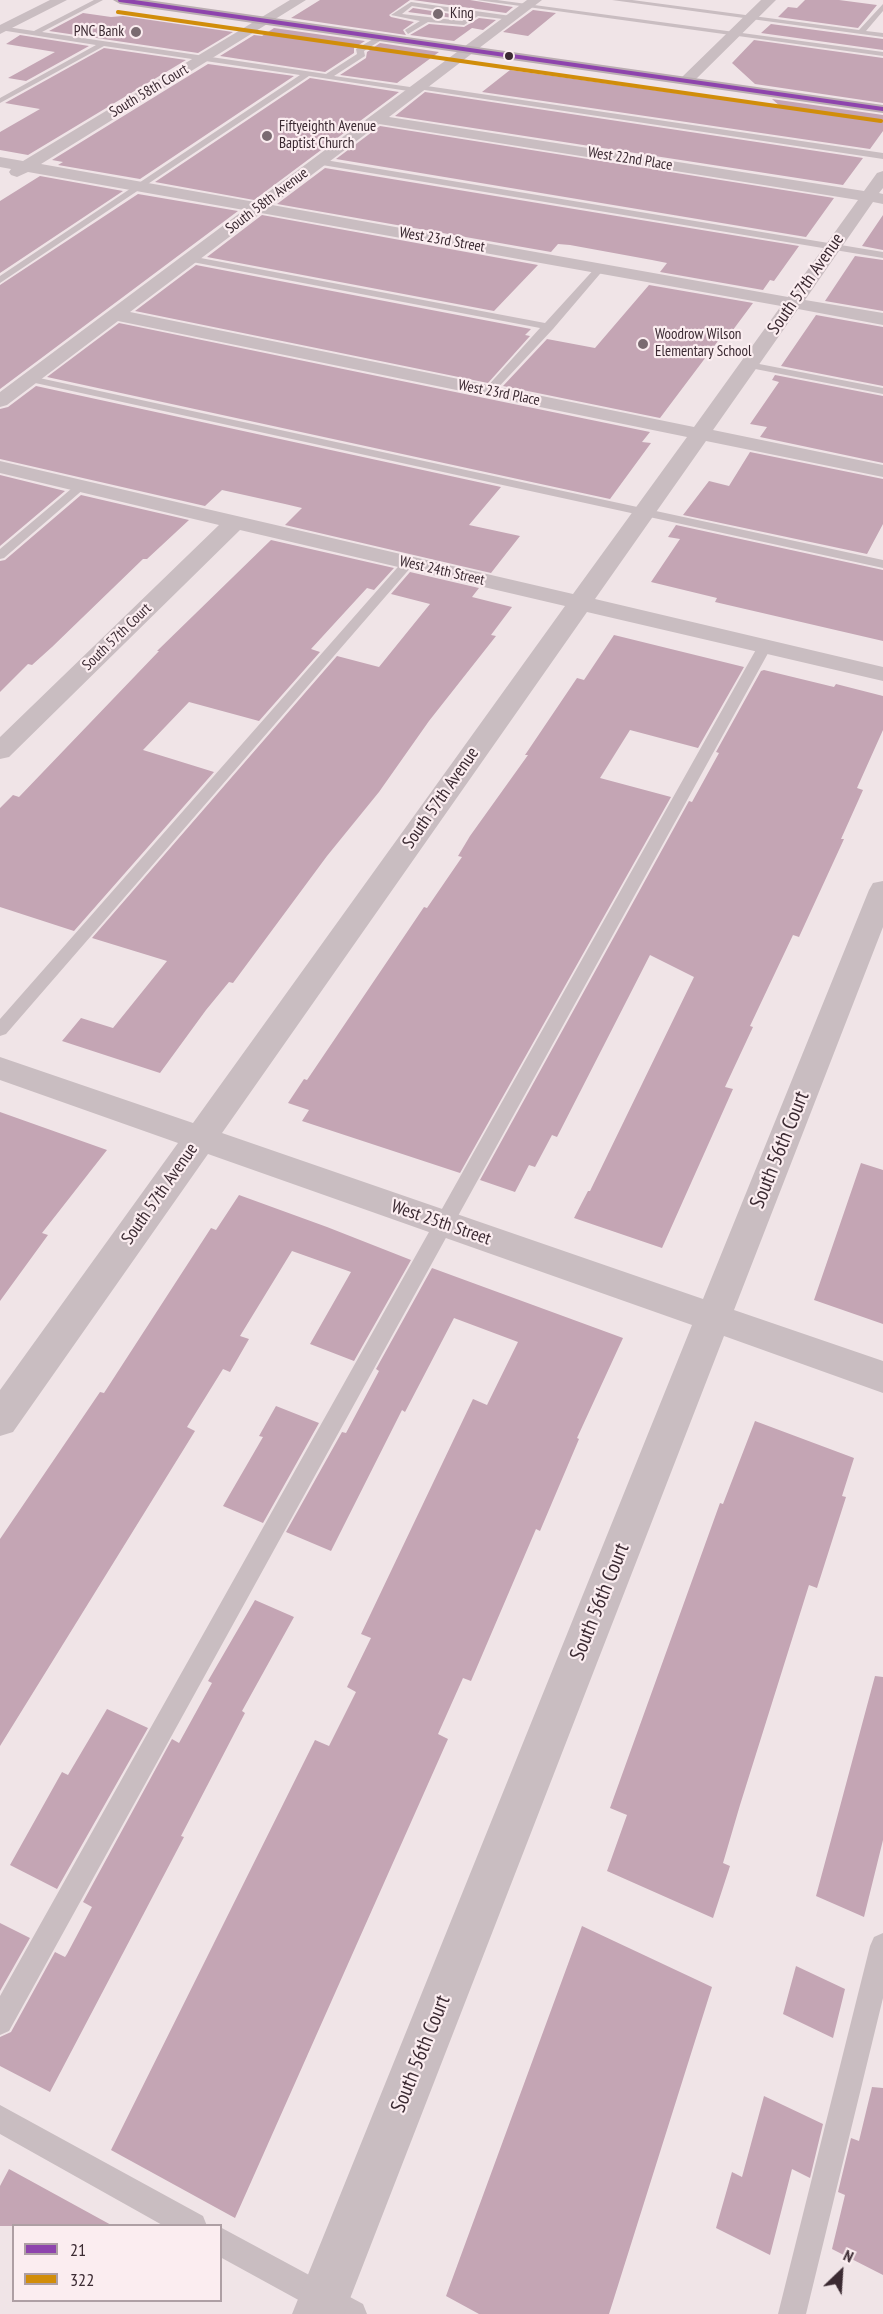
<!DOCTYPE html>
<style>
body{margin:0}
#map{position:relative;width:883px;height:2314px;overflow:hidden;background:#f0e4e7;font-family:"PT Sans Narrow",sans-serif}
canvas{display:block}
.legend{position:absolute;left:12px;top:2224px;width:210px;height:78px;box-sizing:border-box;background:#fbedf0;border:2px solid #ae9fa4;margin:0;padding:8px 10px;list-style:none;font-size:18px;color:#3b2a32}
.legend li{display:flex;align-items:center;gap:12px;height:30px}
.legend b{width:30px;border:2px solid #ae9fa4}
.north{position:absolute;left:811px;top:2242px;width:60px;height:60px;-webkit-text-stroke:4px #fbedf0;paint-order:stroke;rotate:25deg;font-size:16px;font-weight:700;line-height:24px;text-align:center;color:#3b2a32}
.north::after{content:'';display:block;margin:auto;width:21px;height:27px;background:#3b2a32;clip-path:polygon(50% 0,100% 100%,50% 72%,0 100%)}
</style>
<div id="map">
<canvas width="883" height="2314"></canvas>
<ul class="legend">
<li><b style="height:8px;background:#8e44ad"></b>21</li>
<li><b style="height:8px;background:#d18d0a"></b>322</li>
</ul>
<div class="north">N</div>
</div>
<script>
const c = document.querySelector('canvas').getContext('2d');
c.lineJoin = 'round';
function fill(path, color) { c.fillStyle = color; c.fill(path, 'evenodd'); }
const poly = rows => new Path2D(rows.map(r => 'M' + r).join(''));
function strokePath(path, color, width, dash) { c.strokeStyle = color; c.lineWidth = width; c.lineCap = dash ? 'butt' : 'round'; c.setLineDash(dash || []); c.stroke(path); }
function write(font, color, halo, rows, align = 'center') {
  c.font = font + ' "PT Sans Narrow",sans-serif'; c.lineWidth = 4.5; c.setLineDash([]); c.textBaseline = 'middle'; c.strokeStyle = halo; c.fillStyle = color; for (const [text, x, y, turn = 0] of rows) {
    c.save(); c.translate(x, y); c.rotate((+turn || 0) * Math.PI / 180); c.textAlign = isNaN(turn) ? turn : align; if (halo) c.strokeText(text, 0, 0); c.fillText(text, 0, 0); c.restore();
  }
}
fill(poly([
 [320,0,410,0,389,15,391,17,414,22,403,30,406,35,291,18],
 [413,0,470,0,513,7,506,13],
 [805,0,839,0,877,5,858,28,778,17,788,7,797,8],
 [413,8,464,16,461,19,408,12],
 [533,10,556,13,528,36,503,32],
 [83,13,111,17,123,16,233,32,198,53,49,31],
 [479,18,496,20,483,30,472,28,454,41,410,35,429,24,464,27],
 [771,24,883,39,883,50,761,33],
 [274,28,365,41,354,48,354,53,325,72,220,56,254,35,262,36],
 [20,35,89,46,26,81,8,78,55,52,6,44],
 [754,40,883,58,883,103,755,84,732,63],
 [380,43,439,52,397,83,340,75,366,58,367,52],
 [104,48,186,60,28,155,0,150,0,132,40,109,5,103],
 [208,64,294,76,140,179,58,165,63,162,52,160],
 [510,70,782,108,772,99,883,115,883,131,870,149,482,92],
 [310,78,399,92,254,200,155,182],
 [425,92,863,158,843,185,395,116],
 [380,126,834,198,806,237,336,159],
 [325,168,799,246,774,281,770,280,763,290,660,272,667,263,652,260,570,245,558,244,551,252,277,204],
 [40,176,123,191,0,273,0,201],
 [138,194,238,211,0,389,0,285],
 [262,215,538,265,494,311,207,257],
 [883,215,883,250,862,246],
 [855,256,883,260,883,311,825,301],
 [196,265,531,329,525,335,530,336,488,383,135,311],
 [649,285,753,303,727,338,721,337,660,418,503,386,547,339,595,348],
 [816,315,883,327,883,386,781,366],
 [119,323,650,432,642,442,651,443,610,499,47,377],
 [775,375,883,396,883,463,760,437,767,427,750,424,779,382,772,380],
 [36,386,501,487,469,525,520,536,491,573,285,525,302,508,285,504,222,490,205,506,0,459,0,409,8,407],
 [750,452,883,479,883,524,867,554,683,515,709,481,729,486],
 [0,475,65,491,0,546],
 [81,495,189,520,147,559,143,559,52,647,32,665,28,664,0,692,0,561,5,560],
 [676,525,883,570,883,641,715,602,717,598,651,582,680,539,668,537],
 [271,540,394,568,374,590,367,588,311,649,320,652,259,721,189,702,143,750,214,772,74,931,0,907,0,808,13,795,19,797,159,651,157,651],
 [410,572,479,588,472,597,512,607,491,635,496,636,429,721,379,792,327,856,233,983,229,982,206,1010,160,1073,62,1041,81,1018,113,1028,167,961,92,938,337,656,379,667,430,604,391,594],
 [614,635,744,667,698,748,630,730,600,778,671,797,460,1173,302,1121,309,1110,288,1103,304,1079,307,1080,424,907,427,908,462,857,458,856,470,836,528,755,525,755,577,678,584,680],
 [764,670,834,687,836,684,883,696,883,730,857,788,863,790,841,839,844,839,799,937,793,935,750,1026,753,1027,725,1087,733,1089,662,1248,574,1218,588,1191,590,1191,694,977,650,955,557,1137,552,1135,535,1167,529,1165,515,1192,480,1180,689,801,692,802,719,753,716,752,761,671],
 [0,1112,107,1150,42,1233,48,1235,0,1301],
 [861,1163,883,1170,883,1324,814,1300],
 [239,1195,327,1227,411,1260,354,1361,310,1344,351,1272,292,1251,240,1336,249,1339,230,1372,223,1369,187,1427,195,1431,0,1746,0,1539,100,1392,104,1393,211,1228,216,1230],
 [432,1268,623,1338,577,1438,579,1439,540,1531,536,1529,471,1681,463,1678,438,1734,448,1739,235,2218,111,2150,315,1740,329,1746,356,1692,347,1687,371,1638,361,1634,473,1399,487,1405,518,1342,454,1318,405,1412,402,1410,331,1551,286,1532,342,1432,346,1433,379,1371,376,1369],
 [276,1406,319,1423,263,1523,223,1506,263,1437,259,1436],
 [755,1421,854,1458,842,1496,846,1497,817,1588,809,1585,740,1805,723,1863,730,1866,713,1918,607,1871,627,1815,610,1808,720,1503,723,1504],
 [255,1600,294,1617,242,1711,245,1713,181,1836,184,1837,50,2092,0,2066,0,2037,11,2032,55,1952,65,1957,67,1954,92,1907,83,1902,172,1739,179,1743,212,1683,208,1681],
 [875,1676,883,1677,883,1840,864,1917,816,1896],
 [107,1709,148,1728,57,1889,10,1865,62,1772,68,1775],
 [0,1923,30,1938,0,1991],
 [582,1926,712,1987,609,2314,479,2314,446,2296],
 [796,1966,845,1989,833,2038,783,2014],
 [872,2087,883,2088,883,2275,832,2249,845,2195,838,2192,851,2138,859,2141],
 [764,2096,823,2124,810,2178,792,2169,770,2255,716,2228,732,2172,742,2177],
 [9,2169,113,2226,0,2226,0,2186]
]), '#c4a5b4');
fill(poly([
 [94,0,103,0,42,32,326,74,357,54,356,49,380,35,383,35,383,39,364,51,365,56,334,76,417,88,420,85,883,153,883,159,418,89,415,92,309,76,0,283,0,276,300,75,104,46,0,103,0,98,96,45,0,30,0,26,34,31,94,0],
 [477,0,497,0,883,52,883,56,477,0],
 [612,0,632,0,859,30,883,4,883,11,866,31,883,33,883,37,612,0],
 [411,2,511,16,515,18,511,20,478,16,464,25,428,22,408,34,405,30,420,21,391,15,411,2],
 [412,6,470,15,462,21,402,14,412,6],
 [319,159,883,252,883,258,316,164,316,160,319,159],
 [190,256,545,323,597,266,605,268,553,329,493,393,489,394,485,393,485,389,540,328,187,261,187,257,190,256],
 [749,362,883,388,883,394,745,367,745,363,749,362],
 [30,376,883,560,883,568,26,381,25,379,30,376],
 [81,482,85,484,85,488,4,558,0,559,0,549,77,484,81,482],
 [408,559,414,563,412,566,6,1034,0,1036,0,1019,404,560,408,559],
 [765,642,772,646,9,2031,0,2035,0,1996,758,646,765,642],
 [883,1933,883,1998,806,2314,778,2314,870,1946,874,1937,883,1933],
 [0,2105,203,2216,207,2226,164,2226,0,2134,0,2105],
 [220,2227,363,2304,367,2314,324,2314,220,2257,220,2227]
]), '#c9bdc1');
fill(poly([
 [50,0,67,0,0,34,0,25,50,0],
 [290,0,306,0,41,164,255,202,527,0,542,0,389,117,864,191,877,173,883,171,883,188,879,193,883,194,883,204,873,202,805,300,883,313,883,325,798,309,713,430,883,465,883,477,706,441,595,599,883,667,883,681,587,612,222,1133,703,1299,869,890,873,883,883,881,883,927,734,1310,883,1361,883,1393,724,1336,344,2314,292,2314,692,1325,208,1154,13,1432,0,1436,0,1390,178,1143,0,1080,0,1057,193,1123,565,606,240,530,9,757,0,759,0,737,219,525,0,473,0,461,573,594,687,437,118,321,7,405,0,407,0,392,244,210,28,172,17,177,11,175,9,172,11,169,0,167,0,157,23,161,290,0],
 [379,124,858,200,788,297,272,205,379,124],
 [261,213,781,306,694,427,130,312,261,213],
 [761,0,776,0,691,84,681,84,679,81,681,78,761,0]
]), '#c9bdc1');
fill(poly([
 [113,0,148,0,883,105,883,113,120,4,113,0]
]), '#baadb1');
strokePath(poly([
 [120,0,883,109]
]), '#8e44ad', 4);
strokePath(poly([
 [118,12,881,121]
]), '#d18d0a', 4);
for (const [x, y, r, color] of [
 [438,14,6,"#7a6b71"],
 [136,32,6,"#7a6b71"],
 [509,56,5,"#3b2a32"],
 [267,136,6,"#7a6b71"],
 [643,344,6,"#7a6b71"]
]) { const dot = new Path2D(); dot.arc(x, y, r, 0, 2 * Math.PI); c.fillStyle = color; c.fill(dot); strokePath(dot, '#fbedf0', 2); }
write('15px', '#3b2a32', '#fbedf0', [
 ["King",450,14],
 ["PNC Bank",124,32,"right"],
 ["Fiftyeighth Avenue",279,127],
 ["Baptist Church",279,144],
 ["Woodrow Wilson",655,335],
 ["Elementary School",655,352]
], 'left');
write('15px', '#3b2a32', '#fbedf0', [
 ["South 58th Court",149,91,-31],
 ["West 22nd Place",630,159,9],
 ["South 58th Avenue",267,201,-37],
 ["West 23rd Street",442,240,10],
 ["West 23rd Place",499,393,11],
 ["West 24th Street",442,571,13],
 ["South 57th Court",117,637,-44]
]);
write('18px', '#3b2a32', '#fbedf0', [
 ["South 57th Avenue",806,284,-55],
 ["South 57th Avenue",441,798,-55],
 ["South 57th Avenue",160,1194,-55],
 ["West 25th Street",441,1223,19]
]);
write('21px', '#3b2a32', '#fbedf0', [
 ["South 56th Court",780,1150,-68],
 ["South 56th Court",600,1602,-68],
 ["South 56th Court",421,2054,-68]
]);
</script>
